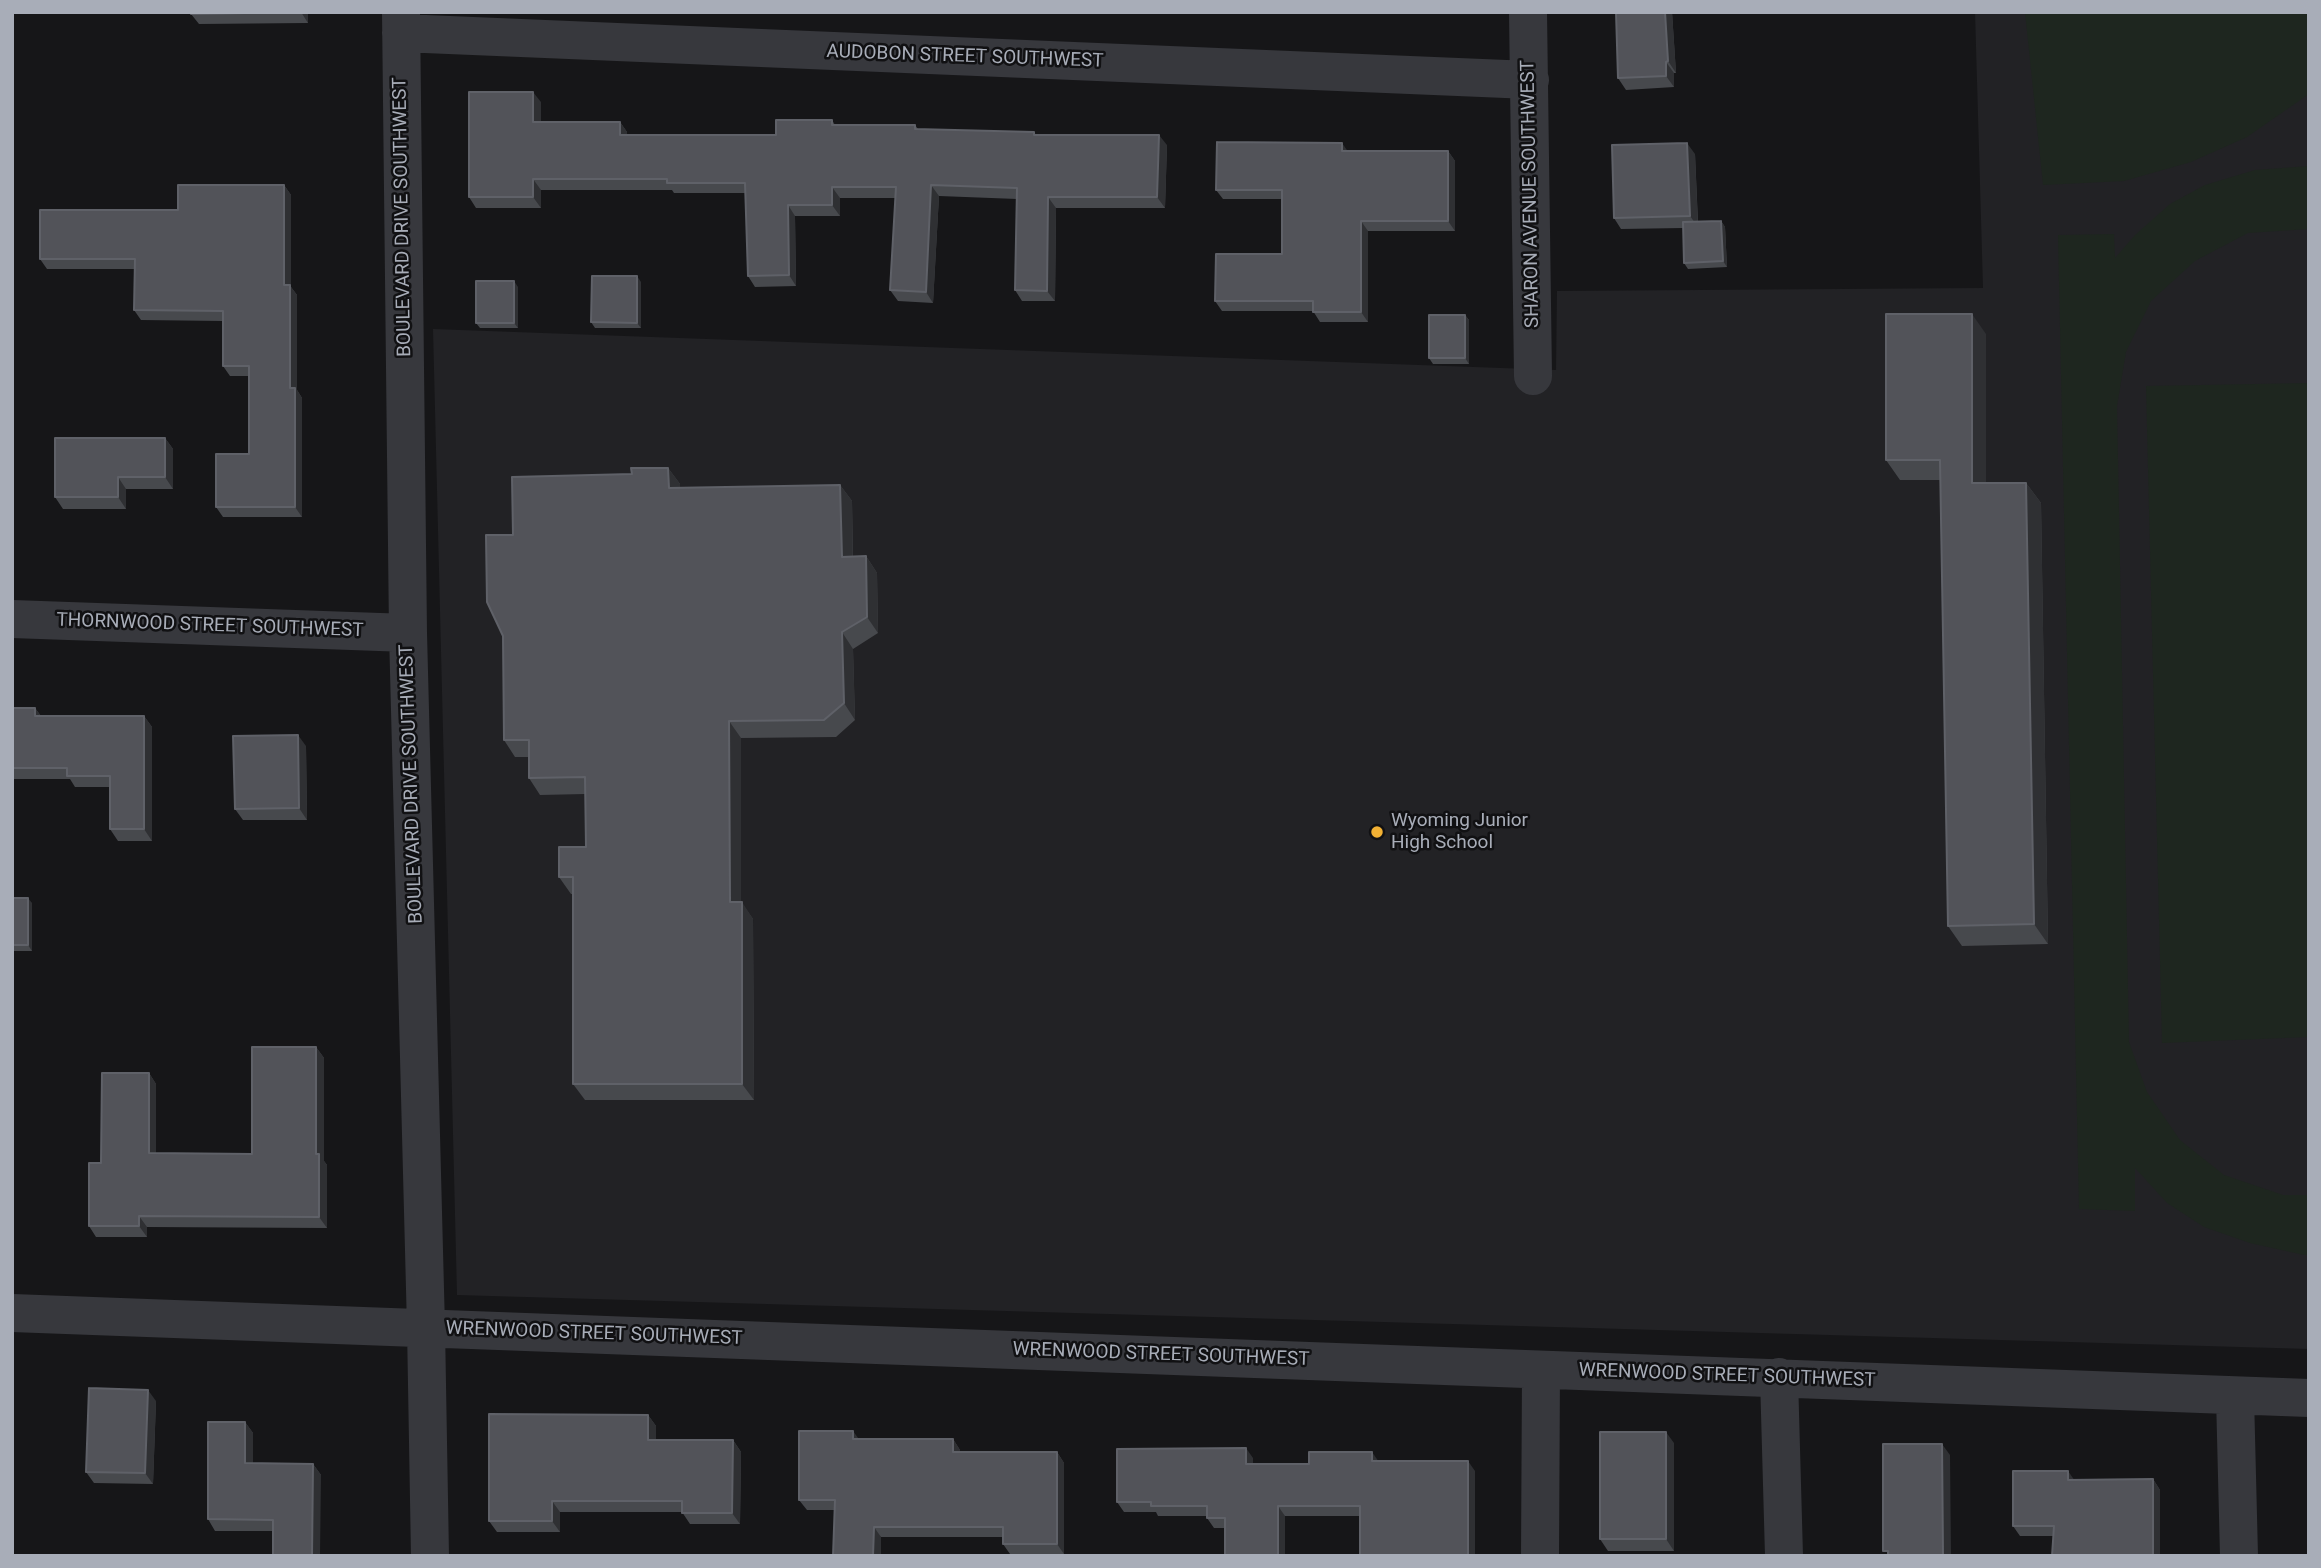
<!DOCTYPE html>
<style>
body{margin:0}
#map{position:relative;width:2321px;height:1568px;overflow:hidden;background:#161618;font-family:Roboto,sans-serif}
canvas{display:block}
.frame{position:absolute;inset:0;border:14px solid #a8adb8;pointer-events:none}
</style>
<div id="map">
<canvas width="2321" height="1568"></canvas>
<div class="frame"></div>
</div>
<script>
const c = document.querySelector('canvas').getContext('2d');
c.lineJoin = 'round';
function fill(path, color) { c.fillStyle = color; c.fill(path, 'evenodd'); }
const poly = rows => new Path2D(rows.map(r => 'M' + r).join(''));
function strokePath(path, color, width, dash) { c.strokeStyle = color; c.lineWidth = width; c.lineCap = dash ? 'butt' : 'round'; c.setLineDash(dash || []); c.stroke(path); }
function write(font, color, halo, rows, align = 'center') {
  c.font = font + ' Roboto,sans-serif'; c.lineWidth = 5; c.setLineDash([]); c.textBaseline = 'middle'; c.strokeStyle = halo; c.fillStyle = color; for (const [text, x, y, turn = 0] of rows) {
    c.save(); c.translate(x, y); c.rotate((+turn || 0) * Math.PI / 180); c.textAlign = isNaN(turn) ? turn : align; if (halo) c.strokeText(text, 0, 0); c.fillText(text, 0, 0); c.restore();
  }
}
fill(poly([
 [1975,12,2309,12,2309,1349,457,1295,433,329,1556,370,1557,291,1983,288]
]), '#222225');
fill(poly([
 [2025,12,2309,12,2309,94,2247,137,2191,162,2124,181,2043,185],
 [2309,166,2309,229,2248,233,2195,261,2151,301,2126,352,2117,406,2129,1042,2147,1092,2180,1140,2224,1175,2283,1195,2309,1195,2309,1255,2304,1255,2250,1243,2204,1227,2167,1203,2135,1168,2135,1211,2079,1209,2058,235,2114,234,2115,258,2135,235,2170,204,2205,185,2255,170],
 [2309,383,2309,1037,2162,1043,2146,386]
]), '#1e261f');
strokePath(poly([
 [401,12,408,633,426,1327,430,1556],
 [1528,12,1533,376],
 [401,33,1530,80],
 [12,619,408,633],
 [12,1313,2309,1398],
 [1779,1377,1784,1556],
 [2235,1396,2239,1556],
 [1540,1556,1541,1370]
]), '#37383d', 38);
fill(poly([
 [308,12,308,23,199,24,191,14],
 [1672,12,1676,73,1674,73,1674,87,1626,90,1618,78],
 [541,102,541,122,620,122,627,132,627,135,776,135,832,120,835,125,915,125,918,129,1034,132,1036,135,1167,145,1165,208,1056,208,1055,301,1022,301,1015,290,1017,199,939,196,933,303,898,301,890,290,895,198,840,198,840,216,795,216,796,286,755,287,748,276,746,193,674,193,672,190,541,190,541,208,476,208,469,197],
 [1348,151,1448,151,1455,161,1455,231,1368,231,1368,322,1320,322,1313,311,1222,311,1215,301,1282,254,1282,199,1223,199,1216,190],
 [1695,154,1698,222,1721,221,1725,227,1727,267,1688,269,1684,263,1683,228,1621,229,1614,218],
 [284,185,291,195,291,287,297,295,297,390,302,398,302,517,223,517,216,507,249,454,249,376,230,376,223,366,223,321,141,320,134,310,135,269,47,269,40,259,178,210],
 [641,282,641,328,595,328,591,322],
 [518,287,518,328,480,328,476,323],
 [1465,315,1469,320,1469,364,1433,364,1429,358],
 [1986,334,1986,483,2026,483,2041,503,2048,944,1962,946,1948,926,1940,480,1900,480,1886,460],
 [165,438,173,449,173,489,126,489,126,509,63,509,55,497],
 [668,468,680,484,680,488,840,485,852,501,853,556,866,556,877,573,878,633,853,649,855,720,836,737,741,738,741,902,753,919,754,1100,585,1100,573,1084,573,894,571,894,559,877,586,847,585,794,540,795,529,778,529,757,515,757,504,740,513,535,632,474],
 [12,708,35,708,41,716,144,716,152,727,152,841,118,841,110,829,110,787,75,787,70,779,12,779],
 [306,746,307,820,243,820,235,809],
 [12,898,32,903,32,951,12,951],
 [316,1047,324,1058,324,1161,327,1165,327,1228,147,1227,147,1237,96,1237,89,1226,101,1163,149,1073,156,1084,156,1153,252,1154],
 [156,1401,153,1484,94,1483,86,1472],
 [648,1415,656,1426,656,1440,733,1440,741,1452,740,1524,690,1524,682,1512,560,1512,560,1532,497,1532,489,1521],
 [245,1422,253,1433,253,1463,313,1464,321,1475,273,1531,215,1531,208,1519],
 [859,1439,953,1439,960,1450,960,1452,1057,1452,1064,1463,1064,1554,1010,1554,1003,1544,1003,1537,881,1537,835,1510,807,1510,799,1500],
 [1674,1443,1674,1551,1608,1551,1600,1539],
 [1253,1458,1253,1464,1309,1464,1378,1461,1475,1471,1475,1556,1360,1516,1285,1516,1285,1556,1225,1556,1225,1528,1214,1528,1207,1518,1207,1516,1158,1516,1156,1512,1124,1512,1117,1502],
 [2153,1479,2160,1490,2053,1536,2020,1536,2013,1526,2075,1480]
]), '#47494d');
fill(poly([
 [301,12,308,12,308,23],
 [1665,12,1672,12,1676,73,1668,61],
 [1666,62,1674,73,1674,87,1666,76],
 [533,92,541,102,541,132,533,122],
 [620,122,627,132,627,145,620,135],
 [1159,135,1167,145,1165,208,1157,197],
 [1342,143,1349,153,1342,151],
 [1687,143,1695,154,1698,227,1690,216],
 [1448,151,1455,161,1455,231,1448,221],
 [533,179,541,190,541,208,533,197],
 [284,185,291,195,291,287,297,295,297,390,302,398,302,517,295,507,284,285],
 [931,185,939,196,933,303,926,292],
 [832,187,840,198,840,216,832,205],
 [1048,197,1056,208,1055,301,1047,291],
 [788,205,795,216,796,286,789,275],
 [1361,221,1368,231,1368,322,1361,312],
 [1721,221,1725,227,1727,267,1723,261],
 [637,276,641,282,641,328,637,323],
 [514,281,518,287,518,328,514,323],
 [1972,314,1986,334,1986,504,1972,483],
 [1465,315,1469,320,1469,364,1465,358],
 [165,438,173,449,173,489,165,477],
 [668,468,680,484,680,505,669,488],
 [118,477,126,489,126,509,118,497],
 [2026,483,2041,503,2048,944,2034,924],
 [840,485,852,501,853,573,842,557],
 [866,556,877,573,878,633,867,617],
 [842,632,853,649,855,720,844,703],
 [35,708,43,719,35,716],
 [144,716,152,727,152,841,144,829],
 [729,721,741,738,741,919,730,902],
 [298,735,306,746,307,820,299,808],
 [28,898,32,903,32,951,28,945],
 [742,902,753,919,754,1100,742,1084],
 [316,1047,324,1058,324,1161,327,1165,327,1228,319,1217,316,1154],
 [149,1073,156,1084,156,1164,149,1153],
 [139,1216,147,1227,147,1237,139,1226],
 [148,1390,156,1401,153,1484,145,1473],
 [648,1415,656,1426,656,1452,648,1440],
 [245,1422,253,1433,253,1474,245,1463],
 [853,1431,861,1442,853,1439],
 [1666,1432,1674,1443,1674,1551,1666,1539],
 [953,1439,960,1450,960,1463,953,1452],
 [733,1440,741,1452,740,1524,732,1513],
 [1942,1444,1950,1455,1951,1556,1943,1556],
 [1246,1448,1253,1458,1253,1474,1246,1464],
 [1057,1452,1064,1463,1064,1554,1057,1544],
 [1372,1452,1379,1462,1372,1461],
 [1468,1461,1475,1471,1475,1556,1468,1556],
 [313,1464,321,1475,320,1556,312,1556],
 [2068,1471,2075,1481,2068,1480],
 [2153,1479,2160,1490,2160,1556,2153,1556],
 [552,1501,560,1512,560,1532,552,1521],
 [1278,1506,1285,1516,1285,1556,1278,1556],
 [874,1527,881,1537,881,1556,873,1556]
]), '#2f3033');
const building = poly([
 [191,12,301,12,191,14,191,12],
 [1616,12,1665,12,1668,61,1666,62,1666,76,1618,78,1616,12],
 [469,92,533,92,533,122,620,122,620,135,776,135,776,120,832,120,832,125,915,125,915,129,1034,132,1034,135,1159,135,1157,197,1048,197,1047,291,1015,290,1017,188,931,185,926,292,890,290,896,187,832,187,832,205,788,205,789,275,748,276,745,183,667,183,667,179,533,179,533,197,469,197,469,92],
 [1217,142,1342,143,1342,151,1448,151,1448,221,1361,221,1361,312,1313,312,1313,301,1215,301,1216,254,1282,254,1282,190,1216,190,1217,142],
 [1687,143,1690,216,1614,218,1612,145,1687,143],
 [178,185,284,185,284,285,290,285,290,388,295,388,295,507,216,507,216,454,249,454,249,366,223,366,223,311,134,310,135,259,40,259,40,210,178,210,178,185],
 [1721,221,1723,261,1684,263,1683,222,1721,221],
 [592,276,637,276,637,323,591,322,592,276],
 [476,281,514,281,514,323,476,323,476,281],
 [1886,314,1972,314,1972,483,2026,483,2034,924,1948,926,1940,460,1886,460,1886,314],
 [1429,315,1465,315,1465,358,1429,358,1429,315],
 [55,438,165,438,165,477,118,477,118,497,55,497,55,438],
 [631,468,668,468,669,488,840,485,842,557,866,556,867,617,842,632,844,703,824,720,729,721,730,902,742,902,742,1084,573,1084,573,877,559,877,559,847,586,847,585,777,529,778,529,740,504,740,503,636,487,602,486,535,513,535,512,477,632,474,631,468],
 [12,708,35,708,35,716,144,716,144,829,110,829,110,776,67,776,67,768,12,768,12,708],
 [298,735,299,808,235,809,233,736,298,735],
 [12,898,28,898,28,945,12,945,12,898],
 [252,1047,316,1047,316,1154,319,1154,319,1217,139,1216,139,1226,89,1226,89,1163,101,1163,102,1073,149,1073,149,1153,252,1154,252,1047],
 [89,1388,148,1390,145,1473,86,1472,89,1388],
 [489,1414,648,1415,648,1440,733,1440,732,1513,682,1513,682,1501,552,1501,552,1521,489,1521,489,1414],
 [208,1422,245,1422,245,1463,313,1464,312,1556,273,1556,273,1520,208,1519,208,1422],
 [799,1431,853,1431,853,1439,953,1439,953,1452,1057,1452,1057,1544,1003,1544,1003,1527,874,1527,873,1556,833,1556,835,1500,799,1500,799,1431],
 [1600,1432,1666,1432,1666,1539,1600,1539,1600,1432],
 [1883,1444,1942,1444,1943,1556,1888,1556,1888,1551,1883,1551,1883,1444],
 [1246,1448,1246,1464,1309,1464,1309,1452,1372,1452,1372,1461,1468,1461,1468,1556,1360,1556,1360,1506,1278,1506,1278,1556,1225,1555,1225,1518,1207,1518,1207,1506,1151,1506,1151,1502,1117,1502,1117,1449,1246,1448],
 [2013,1471,2068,1471,2068,1480,2153,1479,2153,1556,2052,1556,2054,1526,2013,1526,2013,1471]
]);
fill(building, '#525359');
strokePath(building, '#5f6168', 2);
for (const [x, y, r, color] of [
 [1377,832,7,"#f2b134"]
]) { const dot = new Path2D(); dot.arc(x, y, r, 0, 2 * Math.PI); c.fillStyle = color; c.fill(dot); strokePath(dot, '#111113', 2.5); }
write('19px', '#a8adb8', '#111113', [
 ["AUDOBON STREET SOUTHWEST",965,57,2],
 ["SHARON AVENUE SOUTHWEST",1531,194,-91],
 ["BOULEVARD DRIVE SOUTHWEST",403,217,-91],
 ["THORNWOOD STREET SOUTHWEST",210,626,2],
 ["BOULEVARD DRIVE SOUTHWEST",412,784,-92],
 ["WRENWOOD STREET SOUTHWEST",594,1334,2],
 ["WRENWOOD STREET SOUTHWEST",1161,1355,2],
 ["WRENWOOD STREET SOUTHWEST",1727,1376,2]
]);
write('19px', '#a8adb8', '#111113', [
 ["Wyoming Junior",1391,821],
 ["High School",1391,843]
], 'left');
</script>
